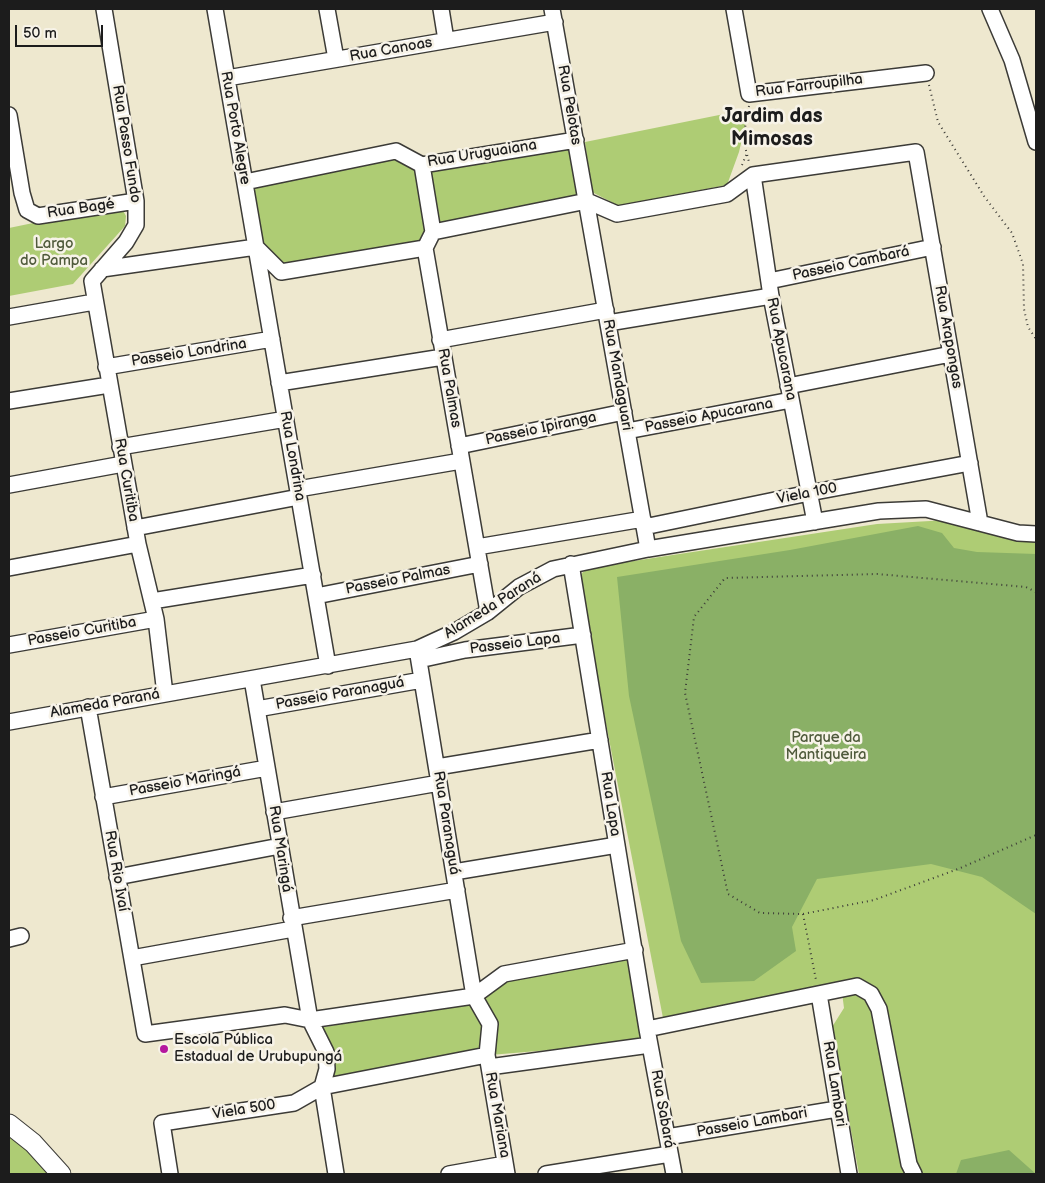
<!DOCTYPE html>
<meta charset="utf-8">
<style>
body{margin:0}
#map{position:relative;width:1045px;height:1183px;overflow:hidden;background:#eee8cf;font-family:"Balsamiq Sans",sans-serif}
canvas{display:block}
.frame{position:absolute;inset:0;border:10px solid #1c1c1c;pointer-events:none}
.scale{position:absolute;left:15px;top:25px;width:88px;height:22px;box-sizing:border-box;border:2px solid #1c1c1c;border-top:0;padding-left:6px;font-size:15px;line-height:18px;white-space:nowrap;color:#1c1c1c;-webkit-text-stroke:4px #f7f3e8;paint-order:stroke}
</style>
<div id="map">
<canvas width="1045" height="1183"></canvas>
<div class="frame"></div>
<div class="scale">50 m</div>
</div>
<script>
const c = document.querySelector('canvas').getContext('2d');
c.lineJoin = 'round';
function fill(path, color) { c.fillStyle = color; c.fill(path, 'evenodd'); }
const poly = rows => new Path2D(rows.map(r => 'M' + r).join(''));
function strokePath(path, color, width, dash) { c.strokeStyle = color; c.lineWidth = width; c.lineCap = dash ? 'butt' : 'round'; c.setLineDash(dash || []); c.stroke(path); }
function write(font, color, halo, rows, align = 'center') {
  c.font = font + ' "Balsamiq Sans",sans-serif'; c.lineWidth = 5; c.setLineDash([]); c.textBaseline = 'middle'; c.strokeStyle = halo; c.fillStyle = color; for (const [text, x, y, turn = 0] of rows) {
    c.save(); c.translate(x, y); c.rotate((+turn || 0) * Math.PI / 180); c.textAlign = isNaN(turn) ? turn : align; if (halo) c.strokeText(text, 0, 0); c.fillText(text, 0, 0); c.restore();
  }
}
fill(poly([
 [749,109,739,152,727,185,619,206,592,192,585,142],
 [572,145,583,197,435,227,426,168],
 [395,156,418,166,430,231,423,245,283,269,260,244,249,185],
 [120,205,126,216,125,226,73,284,9,296,9,228],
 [948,520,1036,541,1036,1174,859,1174,832,1027,844,1008,841,985,663,1018,578,579,583,572,594,567,877,524],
 [631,956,645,1040,633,1043,490,1055,480,996,507,979],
 [470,1002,487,1025,478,1053,330,1079,335,1062,332,1046,319,1028],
 [9,1133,27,1145,51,1174,9,1174]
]), '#aecc74');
fill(poly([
 [918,526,942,533,954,548,977,552,1036,554,1036,914,982,877,931,864,817,879,792,927,796,951,754,981,701,983,681,941,629,696,617,577,790,550],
 [1009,1150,1036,1174,956,1174,961,1160]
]), '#8ab066');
const minor = poly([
 [104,9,136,201,136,225,126,242,92,281,138,544,156,619,165,694],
 [215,9,328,666],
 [327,9,336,59],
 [441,9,446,40],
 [552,9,648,549],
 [734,9,749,94,926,73],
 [990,9,1012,60,1036,142],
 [227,78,555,22],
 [9,115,22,193,27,210,38,216,136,201],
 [422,165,433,232,425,248,488,612],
 [753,175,771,296,815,522],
 [245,182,396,151,422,165,576,140],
 [433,232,587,201,617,214,727,194,753,175,916,152,980,523],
 [102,269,256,247,281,272,425,248],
 [769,281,933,247],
 [9,317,94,302],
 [608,323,771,296],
 [440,340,606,310],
 [106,367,272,339],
 [279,383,443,357],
 [788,386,951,354],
 [9,401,109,385],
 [627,431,791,400],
 [459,446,624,412],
 [120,447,286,419],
 [9,485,123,464],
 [298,489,461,461],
 [644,527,809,493,970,463],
 [135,528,299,497],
 [477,547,643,519],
 [571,564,647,1029,674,1174],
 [9,568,138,544],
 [316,596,480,564],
 [152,601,313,575],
 [9,645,156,619],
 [417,649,474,996,490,1024,487,1055,507,1174],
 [419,660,465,650,583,635],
 [252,679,310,1020,326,1052,327,1069,322,1087,336,1174],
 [88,707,145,1034,285,1015,310,1020,474,996,504,974,635,950],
 [257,709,422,680],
 [9,722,417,649,454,632,488,612,519,587,553,569,648,549,879,511,926,509,1018,533,1036,534],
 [437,767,600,740],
 [103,797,267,768],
 [274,812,439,783],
 [454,872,617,845],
 [117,877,280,846],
 [291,918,457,890],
 [9,939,21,936],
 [132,958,293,929],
 [819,994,849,1174],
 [647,1029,857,986,871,994,879,1009,909,1164,914,1174],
 [489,1067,650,1045],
 [667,1137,837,1109],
 [170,1174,162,1123,294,1103,322,1087,487,1055],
 [449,1174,505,1164],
 [546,1174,670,1154]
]);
const major = poly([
 [9,1124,33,1143,61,1174]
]);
strokePath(minor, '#3c3b37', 18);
strokePath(major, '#3c3b37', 21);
strokePath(poly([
 [929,85,938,122,984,196,1012,233,1023,264,1024,309,1028,327,1036,339],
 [749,106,743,139,749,162],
 [742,165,747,153],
 [1036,592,1026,587,877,574,725,578,694,617,685,693,728,894,760,913,803,914,874,900,958,869,1036,835],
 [803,914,816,980]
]), '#3c3b37', 2, [1, 4]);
strokePath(minor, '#fff', 15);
strokePath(major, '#fff', 19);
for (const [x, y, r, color] of [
 [164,1049,5,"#b5179e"]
]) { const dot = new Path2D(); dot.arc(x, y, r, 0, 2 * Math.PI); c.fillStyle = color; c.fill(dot); strokePath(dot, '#f7f3e8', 2); }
write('15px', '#1c1c1c', '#f7f3e8', [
 ["Rua Canoas",391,50,-10],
 ["Rua Farroupilha",809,86,-7],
 ["Rua Pelotas",569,105,80],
 ["Rua Porto Alegre",235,128,80],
 ["Rua Passo Fundo",126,144,81],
 ["Rua Uruguaiana",482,154,-9],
 ["Rua Bagé",81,209,-8],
 ["Passeio Cambará",851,264,-12],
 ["Rua Arapongas",948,337,80],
 ["Rua Apucarana",781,349,79],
 ["Passeio Londrina",189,353,-9],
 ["Rua Mandaguari",617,375,80],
 ["Rua Palmas",449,388,80],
 ["Passeio Apucarana",709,416,-11],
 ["Passeio Ipiranga",541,429,-12],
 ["Rua Londrina",292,456,80],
 ["Rua Curitiba",126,480,80],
 ["Viela 100",807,494,-11],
 ["Passeio Palmas",398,580,-11],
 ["Alameda Paraná",493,606,-32],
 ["Passeio Curitiba",82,632,-10],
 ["Passeio Lapa",515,644,-7],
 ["Passeio Paranaguá",340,694,-10],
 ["Alameda Paraná",105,704,-10],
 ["Passeio Maringá",185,782,-10],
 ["Rua Lapa",610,804,81],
 ["Rua Paranaguá",446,823,81],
 ["Rua Maringá",280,849,81],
 ["Rua Rio Ivaí",116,871,80],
 ["Rua Lambari",834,1084,81],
 ["Rua Sabará",662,1109,80],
 ["Viela 500",244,1110,-9],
 ["Rua Mariana",497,1115,80],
 ["Passeio Lambari",752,1123,-10]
]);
write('15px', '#4f5a3b', '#f7f3e8', [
 ["Largo",54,244],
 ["do Pampa",54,261],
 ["Parque da",826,738],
 ["Mantiqueira",826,755]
]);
write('15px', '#1c1c1c', '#f7f3e8', [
 ["Escola Pública",174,1040],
 ["Estadual de Urubupungá",174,1057]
], 'left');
write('bold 20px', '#1c1c1c', '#f7f3e8', [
 ["Jardim das",772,117],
 ["Mimosas",772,140]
]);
</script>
